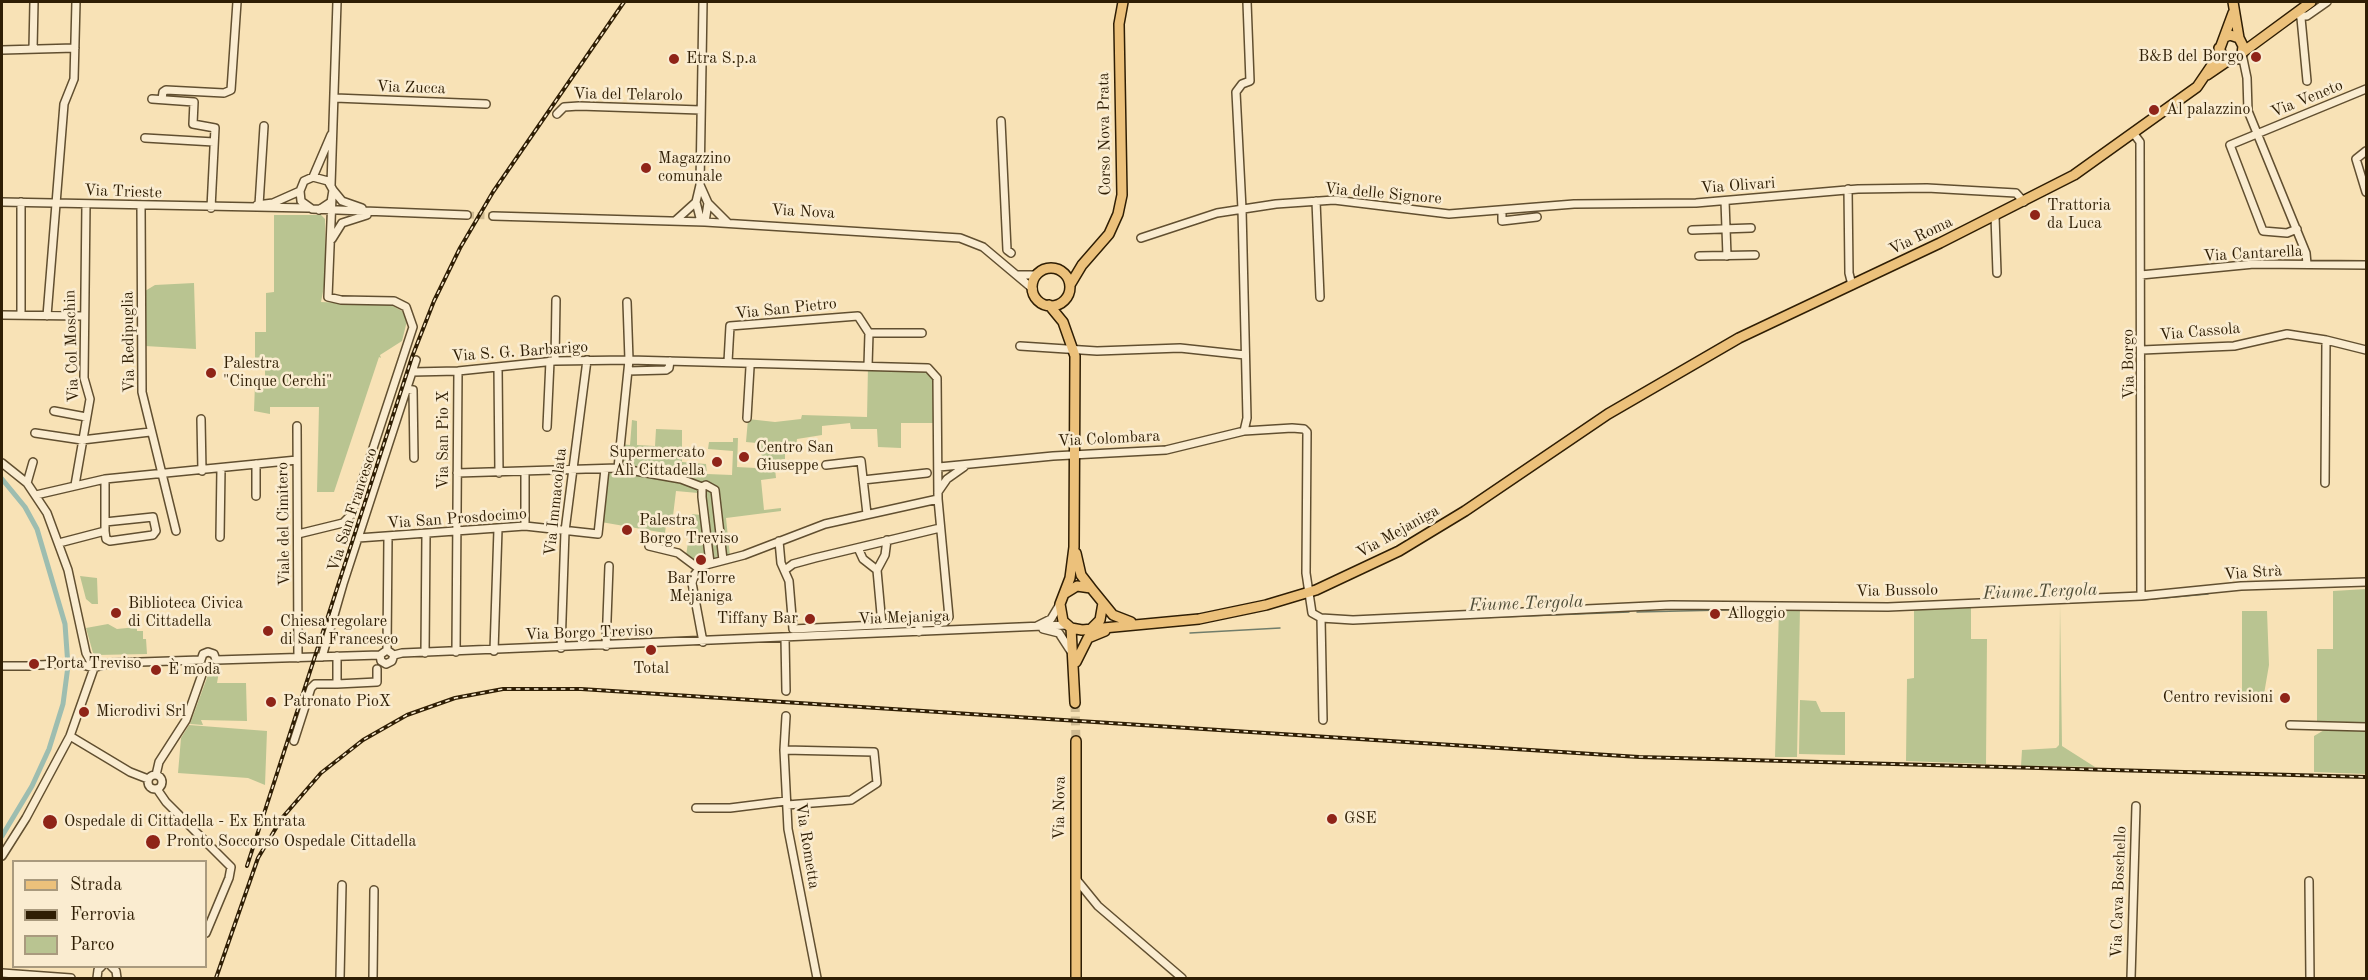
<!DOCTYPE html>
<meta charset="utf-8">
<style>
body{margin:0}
#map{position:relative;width:2368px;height:980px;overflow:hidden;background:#f8e2b6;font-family:"Old Standard TT",serif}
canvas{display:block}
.frame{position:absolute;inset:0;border:3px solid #2f1e04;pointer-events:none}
.legend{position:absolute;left:12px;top:860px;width:195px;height:108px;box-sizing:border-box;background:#faecd0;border:2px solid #a99a7e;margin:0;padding:8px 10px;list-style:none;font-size:18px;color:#2f1e04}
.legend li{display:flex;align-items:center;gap:12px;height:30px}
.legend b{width:30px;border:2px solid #a99a7e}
</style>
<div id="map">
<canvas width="2368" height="980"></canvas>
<div class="frame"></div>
<ul class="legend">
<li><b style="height:8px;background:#ecc17b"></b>Strada</li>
<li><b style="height:8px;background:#2f1e04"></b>Ferrovia</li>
<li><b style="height:16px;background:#b9c491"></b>Parco</li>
</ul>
</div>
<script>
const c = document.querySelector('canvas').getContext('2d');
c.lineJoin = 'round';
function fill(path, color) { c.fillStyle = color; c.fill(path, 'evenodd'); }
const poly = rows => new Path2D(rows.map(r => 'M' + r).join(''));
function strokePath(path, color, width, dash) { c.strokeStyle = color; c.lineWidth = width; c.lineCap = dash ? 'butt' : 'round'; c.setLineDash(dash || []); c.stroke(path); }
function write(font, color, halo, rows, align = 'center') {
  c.font = font + ' "Old Standard TT",serif'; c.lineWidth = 5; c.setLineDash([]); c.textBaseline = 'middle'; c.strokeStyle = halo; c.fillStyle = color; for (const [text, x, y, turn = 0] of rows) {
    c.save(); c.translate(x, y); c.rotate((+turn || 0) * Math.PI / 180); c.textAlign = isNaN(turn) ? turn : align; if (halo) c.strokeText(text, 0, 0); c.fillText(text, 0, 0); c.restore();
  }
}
fill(poly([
 [274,215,321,215,325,219,326,276,321,302,391,305,402,311,407,321,402,341,380,355,381,358,379,357,334,492,317,492,319,407,270,407,270,414,254,411,255,384,265,383,265,364,255,363,255,332,266,332,266,293,274,292],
 [194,283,196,349,145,346,145,291,155,285],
 [868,366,928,368,934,372,938,423,901,423,901,448,878,447,877,429,851,429,850,423,822,426,822,435,797,439,796,447,785,449,785,459,774,460,776,478,761,480,764,510,781,508,781,511,726,518,730,556,698,565,686,556,692,514,701,515,698,493,676,491,673,516,667,516,665,533,601,522,605,469,618,468,620,444,630,445,632,420,637,421,637,445,655,446,656,429,682,430,682,462,706,464,707,474,732,475,733,451,708,449,709,442,733,442,733,438,738,438,737,467,756,468,764,462,757,443,746,442,748,419,775,422,801,419,802,415,867,417],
 [80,576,97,578,98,604,92,604,86,599],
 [2366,589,2366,724,2317,724,2317,649,2333,649,2333,591],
 [2060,604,2062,746,2095,767,2021,766,2022,750,2056,748,2059,745],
 [1971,606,1971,639,1987,639,1986,764,1906,761,1907,679,1914,678,1914,609],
 [1800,608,1797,757,1775,757,1779,609],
 [2267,611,2269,665,2264,694,2242,694,2242,611],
 [108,624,117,629,137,627,137,631,143,631,143,639,146,639,147,654,97,655,93,653,86,628],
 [220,666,217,683,246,683,247,721,201,720,203,725,190,724,208,675],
 [1800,700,1816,701,1821,712,1845,712,1845,755,1799,754],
 [189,725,267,731,265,785,248,778,178,773,181,738],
 [2326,729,2366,731,2366,774,2314,772,2314,736]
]), '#b9c491');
strokePath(poly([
 [2141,600,2208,594],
 [2039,604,2134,600],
 [1946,608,1987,606],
 [1637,612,1767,609],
 [1424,620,1629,612],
 [1190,633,1280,628]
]), '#717d6b', 1.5);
strokePath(poly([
 [2,479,25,507,37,529,65,624,68,666,63,704,49,749,32,786,2,836]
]), '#9dbdb0', 5);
strokePath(poly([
 [467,215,493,216]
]), '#d0bb92', 7, [7, 3.5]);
strokePath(poly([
 [1075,703,1076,741]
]), '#d0bb92', 9, [9, 4.5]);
const minor = poly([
 [2300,16,2307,16,2327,2],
 [2301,18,2307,81],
 [33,49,34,2],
 [2,50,75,48],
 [2242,54,2247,78,2248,111,2306,253,2307,264],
 [335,98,486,104],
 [152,99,194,102,193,124,215,128,211,208],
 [162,99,163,92,166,90,224,93,231,90,237,2],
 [557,114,564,107,579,106,701,110],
 [1001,121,1007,250,1011,253],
 [2134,134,2140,142,2140,149,2141,596],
 [145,138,214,142],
 [2366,151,2356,159,2366,192],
 [313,177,331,135],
 [331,185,337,2],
 [700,185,708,203,728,223],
 [1848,189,1849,273,1852,285],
 [333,190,342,201,362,208],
 [1316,201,1320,297],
 [1725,201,1727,256],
 [2,202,308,208],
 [21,202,21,315],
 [696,202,701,222],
 [257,205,273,203,300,191],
 [259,205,264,126],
 [141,206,142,392,176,531],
 [319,210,331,202,333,190,328,181,313,177,304,181,300,191,301,201,312,209,467,215],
 [1502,210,1502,221,1537,217],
 [493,216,705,222,960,238,983,247,1033,289],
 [1995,216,1997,273],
 [675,221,696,202,700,185,703,2],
 [705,222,708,203],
 [2297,229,2287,233,2263,231,2230,145,2366,89],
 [1692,230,1751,228],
 [1141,238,1217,213,1276,204,1334,200,1449,214,1574,204,1696,203,1858,189,1927,188,2016,193,2024,202],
 [332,239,342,223,367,215],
 [1699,256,1755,255],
 [1017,275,1037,275],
 [2141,275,2254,264,2366,265],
 [2,315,83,316],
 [47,316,64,104,74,79,76,2],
 [869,333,922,333],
 [1020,346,1097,351,1180,348,1245,355],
 [2142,350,2234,346,2287,334,2326,340,2366,350],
 [555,361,556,300],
 [728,362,730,326,858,316,869,333,868,366],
 [498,367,499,473],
 [628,371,666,370,669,368,670,361],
 [412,372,458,371,555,361,629,360,928,368,937,378,938,499,949,617,945,622,919,623,919,632],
 [406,389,413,390,414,458],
 [54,411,86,417],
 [747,418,750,367],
 [201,419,202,471],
 [297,426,298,658],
 [547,427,550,361],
 [1244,431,1292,428,1304,429,1307,432,1306,573,1312,613,1321,618,1353,620,1671,605,1888,607,2141,596,2241,586,2366,582],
 [35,433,82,440,150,432],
 [2,463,27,483,47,513,68,570,86,653,94,668,70,736,26,818,2,856],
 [256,464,256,496],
 [826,465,861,461,867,514],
 [939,467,1053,456,1166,450,1244,431,1247,418,1242,209,1236,92,1242,84,1250,81,1247,2],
 [618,468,629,360,627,302],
 [457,473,618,468,681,479,702,487],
 [863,480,927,473],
 [27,483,33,462],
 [2325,483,2326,340],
 [75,485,90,399,84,378,86,204],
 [938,492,947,479,964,467],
 [36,495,105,479,297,460],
 [105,522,153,517,156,531,153,535,110,541,106,539,105,531],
 [525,526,525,472],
 [298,534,343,523,351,515,413,327,406,307,394,301,341,300,328,297,332,197],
 [220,537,221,468],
 [358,538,525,526,598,534,605,469],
 [779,541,781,563,789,581,793,629,919,623],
 [59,543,105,531,105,479],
 [649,546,678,553,698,568],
 [858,548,863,559,877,570],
 [710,563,702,497,702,487,706,485,715,490,723,560],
 [785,570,793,564,815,558,940,528],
 [1321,618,1323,720],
 [882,625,877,570,885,555,887,540],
 [1037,626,1051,619,1060,604],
 [1043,629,1059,633,1070,650],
 [785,638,786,691],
 [703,642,692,583,695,574,702,566,744,555,825,524,938,499],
 [606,646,609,566],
 [561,648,565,531,587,360],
 [387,650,388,537],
 [494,651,498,529],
 [456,652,458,371],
 [425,653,426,535],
 [380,655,381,661,386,664,392,661,394,655,402,653,1067,625],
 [322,657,343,584,416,360],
 [201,660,203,654,208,652,214,654,216,660],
 [216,660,380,655,387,650,394,655],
 [39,665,77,663,93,668,110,663,201,660],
 [2,666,30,666],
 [337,684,377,682,377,669],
 [786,716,784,750,788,829,817,978],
 [2290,725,2366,727],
 [70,736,130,772,148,779],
 [294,741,311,688,315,684,337,684,337,656],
 [784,750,874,752,877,783,851,800,787,805],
 '148 782a7 7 0 1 1 14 0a7 7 0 1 1-14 0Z',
 [156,775,159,762,186,720,205,666],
 [157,789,166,802,231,867,229,878,206,933],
 [696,808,730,808,786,801],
 [1076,879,1098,906,1182,978],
 [2309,881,2310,978],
 [111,966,116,971,117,978],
 [2,973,71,978],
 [97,978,98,970,102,966],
 [340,978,342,885],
 [373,978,374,890],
 [2131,978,2136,806]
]);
const major = poly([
 [2233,2,2239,38],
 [2219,48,2223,57,2229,60,2237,59,2242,54,2243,46,2239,38,2230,35,2225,37],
 [2243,52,2311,2],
 [2207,75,2229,60],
 '1032 287a19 19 0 1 1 38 0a19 19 0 1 1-38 0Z',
 [1070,285,1082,265,1109,234,1118,214,1122,195,1119,24,1123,2],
 [1049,305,1063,322,1075,356,1074,547,1070,578,1060,604,1063,621,1071,628,1082,630,1199,619,1266,605,1316,590,1399,551,1465,511,1608,414,1739,338,1940,243,2074,175,2197,87,2216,59,2233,13],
 [1076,553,1081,575,1091,588],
 [1064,594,1077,586,1091,588,1113,615,1131,622],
 [1071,628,1075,703],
 [1092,628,1100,620,1103,603],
 [1076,662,1088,638,1105,631],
 [1076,741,1076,978]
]);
strokePath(minor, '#614f30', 10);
strokePath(major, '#2f1e04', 12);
strokePath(minor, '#faecd0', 7);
strokePath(major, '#ecc17b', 9);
const rail = poly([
 [247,866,412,357,434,301,460,248,493,192,624,2],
 [216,978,258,858,282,818,321,773,363,740,407,715,455,698,503,689,581,689,1639,757,2366,777]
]);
strokePath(rail, '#2f1e04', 4);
strokePath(rail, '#faecd0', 1.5, [4.5]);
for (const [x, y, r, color] of [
 [2256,57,6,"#8f2418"],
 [674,59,6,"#8f2418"],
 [2154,110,6,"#8f2418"],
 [646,168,6,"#8f2418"],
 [2035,215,6,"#8f2418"],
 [211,373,6,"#8f2418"],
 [744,457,6,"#8f2418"],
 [717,462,6,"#8f2418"],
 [627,530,6,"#8f2418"],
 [701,560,6,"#8f2418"],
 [116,613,6,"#8f2418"],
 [1715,614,6,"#8f2418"],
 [810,619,6,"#8f2418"],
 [268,631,6,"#8f2418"],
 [651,650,6,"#8f2418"],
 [34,664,6,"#8f2418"],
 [156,670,6,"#8f2418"],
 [2285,698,6,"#8f2418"],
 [271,702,6,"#8f2418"],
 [84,712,6,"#8f2418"],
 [1332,819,6,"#8f2418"],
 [50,822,8,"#8f2418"],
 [153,842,8,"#8f2418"]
]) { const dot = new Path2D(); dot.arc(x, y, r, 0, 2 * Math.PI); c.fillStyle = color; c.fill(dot); strokePath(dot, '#faecd0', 2); }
write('16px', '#2f1e04', '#faecd0', [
 ["B&B del Borgo",2244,57,"right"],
 ["Etra S.p.a",686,59],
 ["Al palazzino",2166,110],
 ["Magazzino",658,159],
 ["comunale",658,177],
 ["Trattoria",2047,206],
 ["da Luca",2047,224],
 ["Palestra",223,364],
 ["\"Cinque Cerchi\"",223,382],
 ["Centro San",756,448],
 ["Giuseppe",756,466],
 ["Supermercato",705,453,"right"],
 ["Alì Cittadella",705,471,"right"],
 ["Palestra",639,521],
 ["Borgo Treviso",639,539],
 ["Bar Torre",701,579,"center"],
 ["Mejaniga",701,597,"center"],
 ["Biblioteca Civica",128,604],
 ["di Cittadella",128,622],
 ["Alloggio",1727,614],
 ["Tiffany Bar",798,619,"right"],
 ["Chiesa regolare",280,622],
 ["di San Francesco",280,640],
 ["Porta Treviso",46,664],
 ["Total",651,669,"center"],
 ["È moda",168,670],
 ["Centro revisioni",2273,698,"right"],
 ["Patronato PioX",283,702],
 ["Microdivi Srl",96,712],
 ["GSE",1344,819],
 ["Ospedale di Cittadella - Ex Entrata",64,822],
 ["Pronto Soccorso Ospedale Cittadella",166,842]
], 'left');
write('16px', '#2f1e04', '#faecd0', [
 ["Via Zucca",411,88,2],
 ["Via del Telarolo",628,95,1],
 ["Via Veneto",2307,99,-22],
 ["Corso Nova Prata",1105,134,-91],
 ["Via Olivari",1738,186,-4],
 ["Via Trieste",123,192,2],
 ["Via delle Signore",1383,194,5],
 ["Via Nova",803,212,3],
 ["Via Roma",1921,236,-26],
 ["Via Cantarella",2253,254,-3],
 ["Via San Pietro",786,309,-6],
 ["Via Cassola",2200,332,-5],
 ["Via Redipuglia",129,342,-91],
 ["Via Col Moschin",72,346,-92],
 ["Via S. G. Barbarigo",520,352,-4],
 ["Via Borgo",2129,364,-91],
 ["Via Colombara",1109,439,-3],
 ["Via San Pio X",444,440,-90],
 ["Via Immacolata",556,502,-84],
 ["Via San Francesco",353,510,-72],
 ["Via San Prosdocimo",457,519,-4],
 ["Viale del Cimitero",284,524,-91],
 ["Via Mejaniga",1398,532,-29],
 ["Via Strà",2253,573,-4],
 ["Via Bussolo",1897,591,-1],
 ["Via Mejaniga",904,618,-2],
 ["Via Borgo Treviso",589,633,-2],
 ["Via Nova",1060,808,-89],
 ["Via Rometta",807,846,81],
 ["Via Cava Boschello",2119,892,-88]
]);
write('italic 18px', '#504e38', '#faecd0', [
 ["Fiume Tergola",2040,592,-2],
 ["Fiume Tergola",1526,604,-2]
]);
</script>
